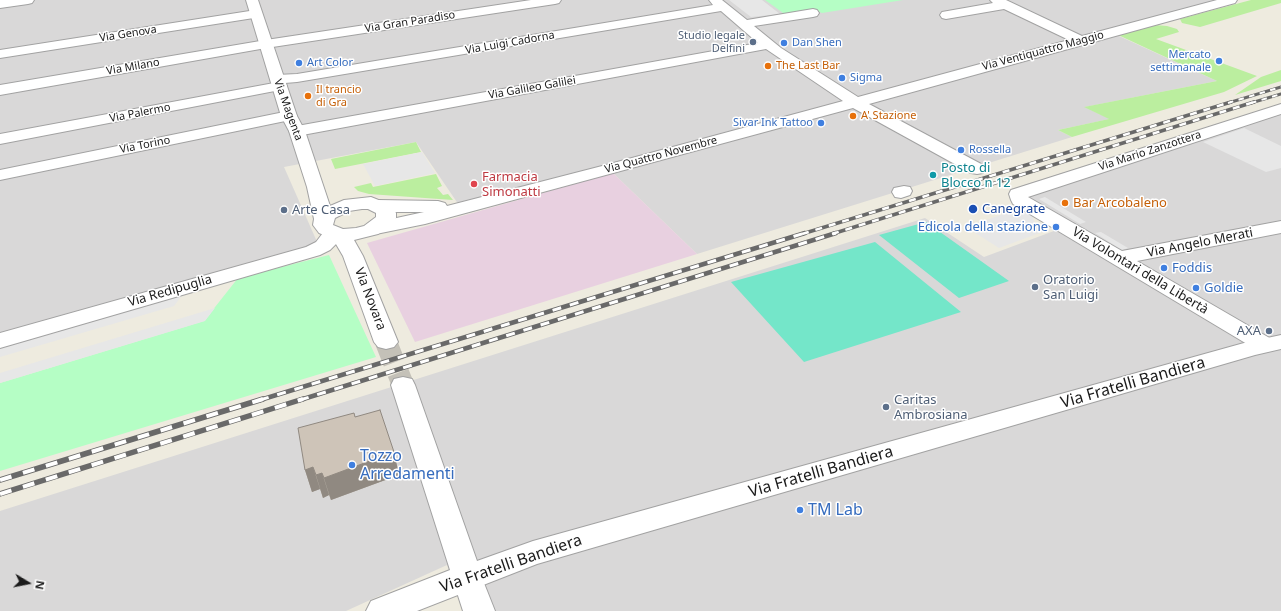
<!DOCTYPE html>
<meta charset="utf-8">
<style>
body{margin:0}
#map{position:relative;width:1281px;height:611px;overflow:hidden;background:#eeebdf;font-family:"Noto Sans",sans-serif}
canvas{display:block}
.north{position:absolute;left:8px;top:563px;width:40px;height:40px;-webkit-text-stroke:3px #fff;paint-order:stroke;rotate:100deg;font-size:11px;font-weight:700;line-height:16px;text-align:center;color:#1b1b1b}
.north::after{content:'';display:block;margin:auto;width:14px;height:18px;background:#1b1b1b;clip-path:polygon(50% 0,100% 100%,50% 72%,0 100%)}
</style>
<div id="map">
<canvas width="1281" height="611"></canvas>
<div class="north">N</div>
</div>
<script>
const c = document.querySelector('canvas').getContext('2d');
c.lineJoin = 'round';
function fill(path, color) { c.fillStyle = color; c.fill(path, 'evenodd'); }
const poly = rows => new Path2D(rows.map(r => 'M' + r).join(''));
function strokePath(path, color, width, dash) { c.strokeStyle = color; c.lineWidth = width; c.lineCap = dash ? 'butt' : 'round'; c.setLineDash(dash || []); c.stroke(path); }
function write(font, color, halo, rows, align = 'center') {
  c.font = font + ' "Noto Sans",sans-serif'; c.lineWidth = 3; c.setLineDash([]); c.textBaseline = 'middle'; c.strokeStyle = halo; c.fillStyle = color; for (const [text, x, y, turn = 0] of rows) {
    c.save(); c.translate(x, y); c.rotate((+turn || 0) * Math.PI / 180); c.textAlign = isNaN(turn) ? turn : align; if (halo) c.strokeText(text, 0, 0); c.fillText(text, 0, 0); c.restore();
  }
}
fill(poly([
 [0,0,1216,0,1106,30,1217,81,1085,107,1110,119,1058,130,1072,137,697,254,613,173,465,214,416,142,284,167,318,244,0,335],
 [1281,104,1281,611,463,611,447,565,346,611,0,611,0,511,925,218,984,257,1070,225,1011,189]
]), '#d9d8d8');
fill(poly([
 [613,173,697,254,415,342,367,243]
]), '#e8d0e0');
fill(poly([
 [1251,0,1281,0,1281,3,1200,27,1182,23,1180,19],
 [1155,25,1167,26,1177,29,1179,32,1156,39,1257,76,1224,92,1072,137,1058,130,1109,119,1084,107,1217,81,1116,34],
 [1281,70,1281,81,1235,95,1261,77],
 [416,142,421,152,335,169,331,159],
 [436,174,442,186,437,188,443,195,448,194,453,200,369,194,358,191,354,187,371,183,373,187]
]), '#bbee9f');
fill(poly([
 [765,0,903,0,822,13,817,11,786,15],
 [329,255,376,357,0,471,0,383,204,321,238,278]
]), '#b5fec5');
fill(poly([
 [926,222,1009,281,959,298,879,235],
 [875,242,961,312,804,362,731,282]
]), '#74e6c9');
fill(poly([
 [729,0,762,0,780,14,751,17],
 [1244,128,1281,146,1281,168,1266,172,1203,142],
 [422,152,435,173,375,186,363,164],
 [1045,197,1086,222,1080,224,1039,199],
 [1021,208,1031,213,1036,226,1045,231,999,248,966,227],
 [1101,232,1128,248,1122,250,1095,233],
 [183,294,174,306,0,357,0,347],
 [215,308,205,321,0,383,0,373]
]), '#e7e7e7');
strokePath(poly([
 [386,342,403,385]
]), '#c4c1b8', 22, [22, 11]);
const pedestrian = poly([
 [904,186,910,187,912,191,910,195,901,198,895,197,892,192,894,188,904,186]
]);
const minor = poly([
 [531,0,561,0,559,3,555,4,266,48,0,95,0,85,266,40,531,0],
 [709,0,722,0,747,20,813,9,817,10,819,13,817,16,813,17,754,26,781,48,858,97,1069,40,1004,9,946,19,942,18,940,15,942,12,993,3,990,0,1006,0,1082,36,1217,0,1237,0,1235,3,869,104,983,165,986,169,983,173,977,174,971,173,853,108,425,224,376,234,369,232,366,228,369,224,424,212,378,212,371,210,369,206,371,202,378,200,438,201,445,203,447,206,606,165,843,101,766,49,297,136,291,134,289,131,291,128,297,126,758,43,721,11,297,82,285,83,287,86,285,89,280,90,0,144,0,134,274,83,270,79,272,76,277,75,297,74,713,5,709,0],
 [256,10,260,11,262,14,260,17,0,58,0,50,256,10],
 [1281,104,1281,114,1028,197,1122,251,1281,221,1281,233,1137,261,1273,340,1277,345,1273,350,1265,352,1257,350,1013,204,1011,200,1009,194,1011,190,1281,104],
 [289,111,295,113,297,116,295,119,0,180,0,170,289,111],
 [333,227,340,229,343,233,337,243,330,250,320,255,0,348,0,333,306,247,316,242,326,229,333,227],
 [467,564,478,568,495,611,463,611,452,577,456,568,467,564]
]);
const tertiary = poly([
 [0,0,34,0,32,3,28,4,0,8,0,0],
 [246,0,258,0,297,116,305,131,330,206,344,200,371,197,391,205,396,213,396,218,389,227,378,234,354,240,363,256,398,342,394,347,386,349,378,347,374,342,343,256,333,239,319,233,313,225,314,219,307,187,289,131,281,116,246,0],
 [362,209,368,209,376,213,376,217,364,226,356,228,343,229,333,225,335,218,349,211,362,209],
 [1281,335,1281,349,1255,355,537,564,417,611,366,611,371,601,450,570,391,385,394,379,403,377,412,379,415,385,477,561,533,541,1244,343,1281,335]
]);
strokePath(pedestrian, '#a2a2a2', 2);
strokePath(minor, '#a2a2a2', 2);
strokePath(tertiary, '#a2a2a2', 2);
fill(pedestrian, '#fff');
fill(minor, '#fff');
fill(tertiary, '#fff');
const railFar3 = poly([
 [1228,103,1281,87],
 [1251,103,1281,94]
]);
const railFar2 = poly([
 [802,234,1231,102],
 [832,234,1254,102]
]);
const railFar1 = poly([
 [260,400,805,233],
 [300,400,836,233]
]);
const rail = poly([
 [0,480,263,399],
 [0,494,303,399]
]);
strokePath(railFar3, '#696969', 3);
strokePath(railFar2, '#696969', 3.5);
strokePath(railFar1, '#696969', 4.5);
strokePath(rail, '#696969', 5.5);
strokePath(railFar3, '#fff', 2, [5.5]);
strokePath(railFar2, '#fff', 2.5, [7]);
strokePath(railFar1, '#fff', 3, [9]);
strokePath(rail, '#fff', 4, [12]);
fill(poly([
 [355,417,394,452,399,475,331,500,329,495,323,498,320,489,312,492,305,470]
]), '#b1a99e');
fill(poly([
 [394,452,399,475,331,500,324,478],
 [313,467,320,489,312,492,305,470],
 [322,473,329,495,323,498,316,475]
]), '#908981');
const building = poly([
 [380,410,394,452,324,478,322,473,316,475,313,467,305,470,298,428,354,413,355,417,380,410]
]);
fill(building, '#cec4b8');
strokePath(building, '#908981', 1);
for (const [x, y, r, color] of [
 [753,42,4,"#5c6f8a"],
 [784,43,4,"#3f7fe0"],
 [1219,61,4,"#3f7fe0"],
 [299,63,4,"#3f7fe0"],
 [768,66,4,"#e8710a"],
 [842,78,4,"#3f7fe0"],
 [308,96,4,"#e8710a"],
 [853,116,4,"#e8710a"],
 [821,123,4,"#3f7fe0"],
 [961,150,4,"#3f7fe0"],
 [933,175,4,"#0f9aa8"],
 [474,184,4,"#e0444e"],
 [1065,203,4,"#e8710a"],
 [973,209,5,"#1a4fb4"],
 [284,210,4,"#5c6f8a"],
 [1056,227,4,"#3f7fe0"],
 [1164,268,4,"#3f7fe0"],
 [1035,287,4,"#5c6f8a"],
 [1196,288,4,"#3f7fe0"],
 [1269,331,4,"#5c6f8a"],
 [886,407,4,"#5c6f8a"],
 [352,465,4,"#3f7fe0"],
 [800,510,4,"#3f7fe0"]
]) { const dot = new Path2D(); dot.arc(x, y, r, 0, 2 * Math.PI); c.fillStyle = color; c.fill(dot); strokePath(dot, '#fff', 1.5); }
write('11px', '#1b1b1b', '#fff', [
 ["Via Gran Paradiso",410,22,-9],
 ["Via Genova",128,34,-9],
 ["Via Luigi Cadorna",510,43,-10],
 ["Via Ventiquattro Maggio",1043,51,-15],
 ["Via Milano",133,67,-10],
 ["Via Galileo Galilei",532,88,-10],
 ["Via Magenta",288,110,70],
 ["Via Palermo",140,113,-11],
 ["Via Torino",145,145,-11],
 ["Via Mario Zanzottera",1150,151,-18],
 ["Via Quattro Novembre",661,155,-15]
]);
write('11px', '#4e5e75', '#fff', [
 ["Studio legale",745,36],
 ["Delfini",745,49]
], 'right');
write('11px', '#366cbe', '#fff', [
 ["Dan Shen",792,43],
 ["Mercato",1211,55,"right"],
 ["settimanale",1211,68,"right"],
 ["Art Color",307,63],
 ["Sigma",850,78],
 ["Sivar Ink Tattoo",813,123,"right"],
 ["Rossella",969,150]
], 'left');
write('11px', '#c56008', '#fff', [
 ["The Last Bar",776,66],
 ["Il trancio",316,90],
 ["di Gra",316,103],
 ["A' Stazione",861,116]
], 'left');
write('13px', '#0d838f', '#fff', [
 ["Posto di",941,168],
 ["Blocco n 12",941,183]
], 'left');
write('13px', '#be3a42', '#fff', [
 ["Farmacia",482,177],
 ["Simonatti",482,192]
], 'left');
write('13px', '#c56008', '#fff', [
 ["Bar Arcobaleno",1073,203]
], 'left');
write('13px', '#164399', '#fff', [
 ["Canegrate",982,209]
], 'left');
write('13px', '#4e5e75', '#fff', [
 ["Arte Casa",292,210],
 ["Oratorio",1043,280],
 ["San Luigi",1043,295],
 ["AXA",1261,331,"right"],
 ["Caritas",894,400],
 ["Ambrosiana",894,415]
], 'left');
write('13px', '#366cbe', '#fff', [
 ["Edicola della stazione",1048,227,"right"],
 ["Foddis",1172,268],
 ["Goldie",1204,288]
], 'left');
write('13px', '#1b1b1b', '#fff', [
 ["Via Angelo Merati",1200,243,-11],
 ["Via Volontari della Libertà",1140,271,31],
 ["Via Redipuglia",170,291,-16],
 ["Via Novara",370,299,69]
]);
write('16px', '#1b1b1b', '#fff', [
 ["Via Fratelli Bandiera",1133,383,-16],
 ["Via Fratelli Bandiera",821,472,-16],
 ["Via Fratelli Bandiera",511,564,-19]
]);
write('16px', '#366cbe', '#fff', [
 ["Tozzo",360,456],
 ["Arredamenti",360,474],
 ["TM Lab",808,510]
], 'left');
</script>
